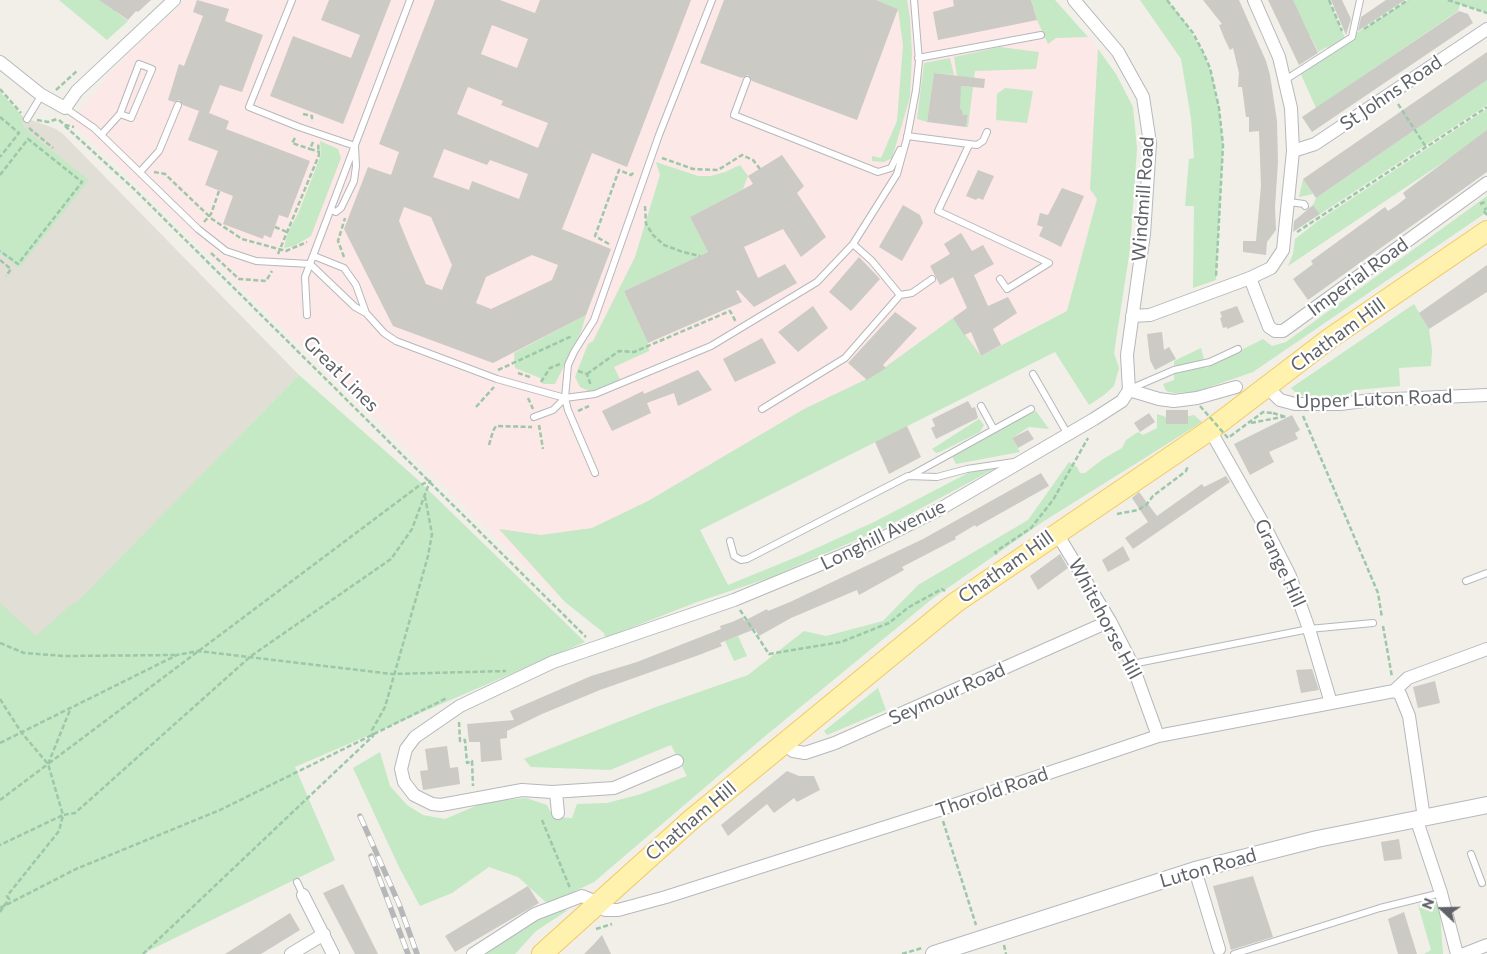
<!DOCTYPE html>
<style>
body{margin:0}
#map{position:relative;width:1487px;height:954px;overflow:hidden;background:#f1efe8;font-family:Commissioner,sans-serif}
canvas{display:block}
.north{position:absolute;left:1417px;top:884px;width:50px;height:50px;-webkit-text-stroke:4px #fff;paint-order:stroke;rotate:291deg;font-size:14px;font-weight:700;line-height:20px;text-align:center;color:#5f6368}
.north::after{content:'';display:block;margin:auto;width:18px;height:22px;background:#5f6368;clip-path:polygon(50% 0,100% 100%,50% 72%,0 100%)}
</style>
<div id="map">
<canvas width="1487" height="954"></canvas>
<div class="north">N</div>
</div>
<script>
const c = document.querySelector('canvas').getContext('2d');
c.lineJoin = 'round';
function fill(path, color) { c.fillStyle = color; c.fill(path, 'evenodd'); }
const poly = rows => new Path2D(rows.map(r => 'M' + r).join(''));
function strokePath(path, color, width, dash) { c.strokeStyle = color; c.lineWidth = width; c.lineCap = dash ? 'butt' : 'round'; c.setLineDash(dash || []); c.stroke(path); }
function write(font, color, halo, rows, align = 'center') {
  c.font = font + ' Commissioner,sans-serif'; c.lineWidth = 4.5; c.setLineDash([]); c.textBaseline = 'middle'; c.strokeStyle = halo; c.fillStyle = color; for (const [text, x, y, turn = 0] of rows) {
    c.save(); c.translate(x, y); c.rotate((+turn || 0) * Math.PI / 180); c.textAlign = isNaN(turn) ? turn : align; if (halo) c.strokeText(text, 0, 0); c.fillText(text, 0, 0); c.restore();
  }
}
fill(poly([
 [0,92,23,117,56,129,63,134,299,375,82,598,37,638,0,605]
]), '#e1ded6');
fill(poly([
 [185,0,1055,0,1098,49,1090,189,1097,198,1067,311,1033,327,777,470,557,597,118,166,81,131,68,124,125,57]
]), '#fce8e6');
fill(poly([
 [59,0,100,0,112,9,119,0,124,2,116,12,128,21,107,40],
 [876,0,907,0,910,18,912,54,910,97,892,158,884,162,872,161,872,156,881,158,897,121,903,45,898,9],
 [1031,0,1055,0,1088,37,1056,38,1048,44,1037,20],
 [1140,0,1167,0,1184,21,1203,52,1211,72,1219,108,1223,145,1216,280,1193,288,1194,206,1185,206,1189,159,1194,158,1191,118,1181,59],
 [1285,0,1329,0,1345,38,1328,49,1327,47,1318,52,1310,35,1302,37,1307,30,1303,21,1297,24],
 [1408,0,1487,0,1487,13,1460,4,1458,11,1316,108,1299,70],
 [1000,47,1039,52,1036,69,975,71,968,127,966,127,968,116,963,115,962,110,958,109,961,86,970,87,973,78,957,76,954,57],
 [1098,49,1116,74,1133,107,1137,149,1130,249,1114,353,1119,368,1114,386,1104,395,1089,405,1055,352,700,530,728,585,799,556,874,522,968,473,996,468,884,528,769,578,697,602,605,638,604,633,565,602,499,529,541,535,592,528,648,501,804,409,873,376,953,318,981,356,1067,311,1097,199,1090,189],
 [950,58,954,75,934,73,927,122,917,119,924,63],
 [1487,80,1487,105,1320,214,1313,205,1316,198],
 [1005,88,1033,91,1027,123,996,120,997,94],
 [0,92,23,117,22,124,27,131,89,180,19,268,0,253],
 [1487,109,1487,133,1288,266,1293,254,1295,239,1318,221],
 [320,141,338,149,341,158,311,236,294,246,284,248,288,232,298,214,321,155],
 [656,162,698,176,711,176,725,172,740,165,748,176,743,189,690,217,708,252,624,291,648,343,649,351,614,367,620,379,595,394,580,387,575,377,588,344,593,341,635,257,660,175],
 [1303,179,1313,194,1299,197],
 [1487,196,1487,212,1253,372,1195,392,1174,393,1166,391,1163,384,1174,380,1174,361,1201,348,1206,368,1263,339,1272,346,1286,342],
 [1414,304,1429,329,1432,350,1431,366,1399,368,1400,386,1356,390,1341,397,1311,398,1297,394,1291,388],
 [586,315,581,332,555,384,543,384,540,378,515,368,514,353],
 [299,375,417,479,585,642,295,767,335,860,142,954,0,954,0,603,36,636,73,603,74,604,82,597],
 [1036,411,1049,429,1029,427,1012,438,1020,452,956,464,952,456,997,429],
 [1157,414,1172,419,1194,415,1202,422,1041,523,932,599,764,737,594,882,548,904,518,877,489,867,452,893,420,906,399,867,353,768,380,752,390,786,407,805,423,815,445,819,485,802,526,798,547,805,553,817,572,818,577,804,607,803,641,794,687,776,671,745,610,770,531,767,524,759,656,707,748,675,804,631,826,636,883,621,918,585,1028,520,1069,462,1077,467,1080,473,1085,473,1103,459,1122,448,1126,440,1138,432,1143,435,1157,428],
 [979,419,984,425,980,432,940,452,936,453,932,449],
 [738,636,747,656,734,661,725,641],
 [878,688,886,710,827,735,824,731],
 [1439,900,1443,954,1424,954,1431,950,1418,905],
 [568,910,536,931,515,954,482,954,552,911]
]), '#c5e8c5');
fill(poly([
 [99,0,151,0,138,12,136,11,128,20],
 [197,0,229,9,225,21,263,35,242,92,220,85,209,113,229,121,226,129,310,161,288,218,279,215,271,238,264,235,263,239,223,224,233,196,205,185,218,151,188,140,199,111,183,105,179,100,174,102,168,100,179,64,184,66,203,16,193,12],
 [329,0,391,0,343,124,270,96,293,36,351,58,360,35,321,20],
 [435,0,500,0,535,13,540,0,691,0,627,167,592,153,562,229,611,249,586,315,493,363,393,326,344,229,368,167,391,175,399,152,379,144],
 [492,25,528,39,517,68,481,54],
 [468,87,503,101,501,105,548,123,538,148,457,114],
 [444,149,487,165,490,160,528,174,519,199,472,181,469,190,433,177],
 [404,207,431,217,452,265,442,290,426,284,413,255,399,221],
 [532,255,558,265,552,280,491,309,476,303,486,277],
 [724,0,876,0,898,9,857,120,752,81,748,75,742,78,700,63],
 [953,0,1031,0,1037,20,938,40,933,12,954,6],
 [1203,0,1239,0,1266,61,1270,75,1277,121,1278,162,1275,207,1276,230,1267,242,1266,255,1243,252,1243,241,1256,241,1261,186,1259,131,1249,132,1249,117,1246,117,1242,87,1238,87,1239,73,1233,48,1230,50,1225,40,1219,25,1222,24],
 [1268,0,1293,0,1318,53,1299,65],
 [1331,0,1342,0,1351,19,1346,35],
 [1386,0,1405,0,1358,31,1361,17],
 [1459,11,1468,14,1473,23,1312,132,1302,117],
 [1487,52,1487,80,1316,198,1303,179],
 [934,73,985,79,984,88,961,86,960,109,962,110,963,115,968,115,966,127,927,122],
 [1487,130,1487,172,1308,300,1293,279,1313,264,1311,261,1385,207,1388,211,1397,205,1406,198,1403,193,1408,189],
 [782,155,804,186,797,193,826,237,801,257,783,229,744,247,758,278,785,264,797,283,754,307,738,290,736,291,742,302,648,343,624,291,708,252,690,217,753,184,748,176],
 [978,170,994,176,983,200,978,198,976,200,966,196],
 [1062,188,1084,196,1061,247,1039,236,1043,227,1037,225,1040,213,1048,215],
 [903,205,920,215,923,223,902,261,879,247],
 [1313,205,1320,214,1293,232,1294,221],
 [961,233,972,251,983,245,994,264,974,275,988,306,1008,297,1017,313,993,329,1001,345,981,356,971,332,964,335,953,318,967,308,953,277,940,285,930,266,950,254,944,244],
 [859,257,880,279,851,311,829,292],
 [1487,265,1487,292,1429,329,1419,313],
 [813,306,828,328,798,352,778,332],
 [1237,306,1244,322,1227,329,1227,327,1223,328,1220,318,1222,317,1220,312],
 [895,312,917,328,883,365,886,368,867,380,848,363],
 [1162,332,1164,350,1169,347,1176,359,1155,370,1150,360,1147,334],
 [762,338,776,363,735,382,723,359],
 [698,370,712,390,678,406,674,393,647,403,651,413,612,431,602,411,643,391,644,394],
 [968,401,972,408,975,407,978,418,936,439,931,428,935,426,932,419],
 [1166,410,1188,410,1188,424,1166,424],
 [1149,413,1155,422,1140,432,1134,423],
 [1292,415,1300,430,1295,433,1298,439,1269,452,1274,462,1250,475,1234,444],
 [907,426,921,457,889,474,875,442],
 [1028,430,1034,439,1018,448,1012,438],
 [1041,473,1049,486,976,527,975,525,955,537,956,539,902,567,904,570,859,595,857,590,791,618,759,636,755,629,720,643,722,646,699,655,600,690,542,714,507,731,507,738,500,739,502,760,481,762,480,742,469,742,467,724,514,720,510,711,591,676,637,662,721,629,720,626,732,622,743,617,744,621,767,609,768,611,790,602,923,539],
 [1226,476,1230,482,1133,549,1125,538,1148,522,1132,498,1139,492,1157,516,1202,484,1204,487],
 [1123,546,1130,560,1108,572,1102,560],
 [1060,554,1068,568,1038,590,1030,576],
 [1312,669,1319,690,1301,693,1296,670],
 [1435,681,1440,703,1418,708,1413,687],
 [447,746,450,768,458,767,460,784,423,790,420,771,428,770,425,749],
 [787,771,799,776,814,776,820,790,797,802,794,798,774,813,767,804,728,836,721,825],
 [1399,839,1402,859,1384,861,1381,842],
 [1253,876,1273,937,1231,950,1213,886],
 [343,884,378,954,355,954,323,893],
 [528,886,539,903,455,952,445,936],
 [1404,912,1417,954,1398,954,1388,919],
 [290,913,300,930,261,954,225,954],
 [602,935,611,954,584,954,594,944]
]), '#cccac5');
const service = poly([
 [292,0,249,107,299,127,355,146,356,166,354,181,341,208,336,212,331,210],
 [918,58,1041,35],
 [747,80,734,115,878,172,891,168,900,150],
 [1285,80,1352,37,1360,0],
 [65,108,94,128,198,229,226,251,256,261,310,264,355,307,366,313,384,333,396,341,497,379,565,398,595,394,711,346,817,282,853,244,897,174,907,138,916,90,919,61,914,0],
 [27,119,41,96],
 [101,135,120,114,139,64,152,69,131,118,120,114],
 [907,136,977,145,983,141,987,132],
 [969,145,938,211,1049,263,1007,289,1000,279],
 [140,172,159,151,178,105],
 [1289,202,1304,204,1305,206],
 [314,256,344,268,356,285,366,313],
 [900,295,912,293,932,279],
 [307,315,305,277,410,0],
 [1033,374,1067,433],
 [1130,389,1174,370,1210,362,1238,349],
 [981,406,993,428],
 [762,409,845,358,900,295,872,261,853,244],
 [534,417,553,410,565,398],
 [595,473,568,410,565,398,568,365,574,352,594,320,659,135,712,0],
 [910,476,1031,409],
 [730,541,734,556,741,560,747,559,908,476,937,477,967,469,1014,462],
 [1466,581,1487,573],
 [1132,664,1309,629,1373,623],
 [1471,854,1482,883],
 [297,882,303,895],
 [1234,954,1380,908,1441,893]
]);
const minor = poly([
 [1074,0,1118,52,1143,97,1150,143,1144,234,1127,355,1129,390],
 [0,62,40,94,65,108,77,91,174,0],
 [1293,151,1315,144,1487,29],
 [1250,278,1269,327,1275,331,1283,331,1487,183],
 [1132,316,1150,315,1250,278,1271,268,1283,250,1293,151,1291,108,1279,57,1254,0],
 [1268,388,1280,400,1295,404,1340,404,1372,400,1487,395],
 [1210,430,1264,525,1290,576,1309,629,1331,703],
 [1056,532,1110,621,1132,664,1158,736],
 [1394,691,1400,694,1409,716,1424,818],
 [1394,691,1408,678,1487,649],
 [784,742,793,751,805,753,835,743,1110,621],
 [677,761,614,788,552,792,522,790,441,805,432,804,414,795,404,782,401,769,406,749,415,737,460,706,553,662,734,600,872,543,940,509,1094,419,1122,401,1129,390,1159,399,1174,401,1197,398,1236,387],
 [556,792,558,813],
 [1417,821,1441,893,1457,954],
 [1195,870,1219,949],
 [303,895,333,954],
 [598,904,605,910,618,910,666,897,939,810,1158,736,1394,691],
 [291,954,324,934],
 [473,954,535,914,582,896,599,903],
 [1464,954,1487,945]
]);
const tertiary = poly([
 [934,954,1195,870,1317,839,1487,805]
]);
const primary = poly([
 [542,954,692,819,955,603,1210,430,1329,339,1487,231]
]);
strokePath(service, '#b5b8bc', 8);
strokePath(minor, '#b5b8bc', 14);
strokePath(tertiary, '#b5b8bc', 18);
strokePath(primary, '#f2c960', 22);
strokePath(poly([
 [1167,0,1193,33,1203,52,1210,68,1219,108,1223,145,1216,277],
 [1329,0,1342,31],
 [1448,0,1487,13],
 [1364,29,1408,0],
 [0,89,21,113],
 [56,90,78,70],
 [1398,104,1426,147],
 [303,114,312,116,312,122],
 [0,117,19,133,0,157],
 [37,120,48,122,57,119],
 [59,120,65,125,74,127],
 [65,126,134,189,586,637],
 [29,128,53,148],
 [295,138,292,143,310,149],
 [313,142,310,149,320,152],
 [662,158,693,169,718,170,742,155,753,160,760,169],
 [154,172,165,174,212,219,242,239,286,251,307,242],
 [0,175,28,139,82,182,18,264,0,251],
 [1480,204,1487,201],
 [645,206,646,224,653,235,664,245,683,252,700,256],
 [1487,215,1483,210,1487,208],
 [204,222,211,214,219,191],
 [275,227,287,232],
 [1297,232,1487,107],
 [609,244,595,236,619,170,631,175,635,171],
 [211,253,239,279,266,281,272,271],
 [278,254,319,155,318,143],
 [344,257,338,241,345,218],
 [0,260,11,269,6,276],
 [498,370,572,336],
 [578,371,587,374,591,386],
 [518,373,530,377],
 [587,374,619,351,634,352,730,311,736,322],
 [541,382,550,368,560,364],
 [528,398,533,409],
 [476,407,494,387],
 [578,411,589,406],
 [1273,413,1283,416],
 [1303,416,1378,593,1382,618],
 [1251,423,1287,416],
 [539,425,543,449],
 [489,445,493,431,496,426,532,427],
 [1117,514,1138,510,1146,505,1153,496,1186,471,1188,466],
 [997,554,995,552,1031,528,1053,500,1088,438],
 [740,610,769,654,841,642,889,623,909,607,942,589,945,591],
 [1383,626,1392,677],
 [0,643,24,653,64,656,176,655],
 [0,699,21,732,48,764,63,815,0,845],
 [459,722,460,741,465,740,467,763,472,761,473,786],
 [0,743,177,655,198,651,392,674,506,671],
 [0,800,48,764,70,710],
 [542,820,570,888],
 [943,821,976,925],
 [0,908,76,869,220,810,447,698],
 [0,912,9,899,7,896,59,831,63,815,75,813,251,656,391,559,412,529,430,481,420,485,48,764],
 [596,929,612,924],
 [1004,945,1006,954],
 [143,954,373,736,372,730,385,707,428,556,432,534,425,497],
 [902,954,922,948]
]), '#9cc7a9', 2.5, [5, 2.5]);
strokePath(service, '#fff', 6);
strokePath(minor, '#fff', 12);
strokePath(tertiary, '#fff', 16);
strokePath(primary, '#fff2af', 20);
const rail = poly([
 [360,816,399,904,417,954],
 [371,856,408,954]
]);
strokePath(rail, '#b6b7b8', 5.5);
strokePath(rail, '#fff', 4, [11]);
strokePath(poly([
 [1200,406,1228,438,1263,412,1273,413]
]), '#9cc7a9', 2.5, [5, 2.5]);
write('19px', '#5f6368', '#fff', [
 ["St Johns Road",1391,93,-34],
 ["Windmill Road",1143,199,-86],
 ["Imperial Road",1358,277,-36],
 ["Chatham Hill",1338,335,-36],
 ["Great Lines",341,374,45],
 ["Upper Luton Road",1374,399,-2],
 ["Longhill Avenue",883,535,-26],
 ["Grange Hill",1280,563,65],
 ["Chatham Hill",1006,567,-35],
 ["Whitehorse Hill",1105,619,62],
 ["Seymour Road",947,694,-24],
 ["Thorold Road",992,792,-19],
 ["Chatham Hill",691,821,-40],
 ["Luton Road",1208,868,-16]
]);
</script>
